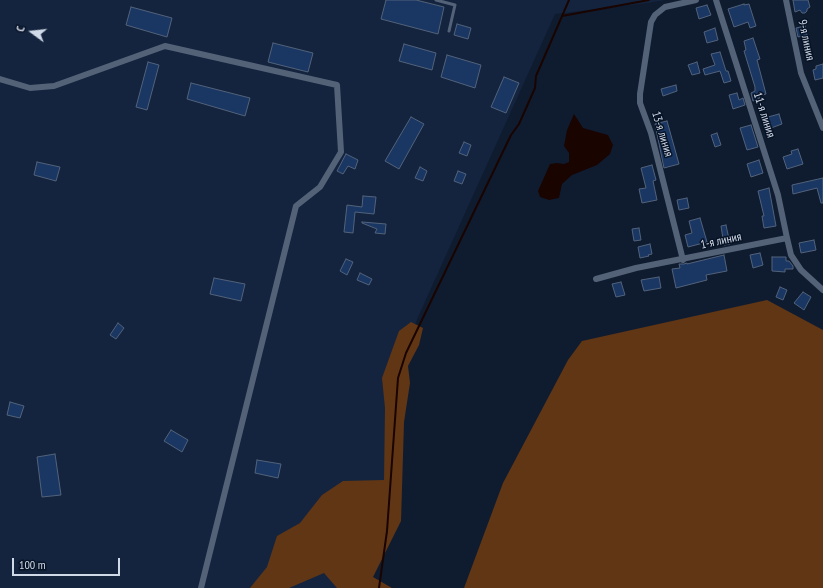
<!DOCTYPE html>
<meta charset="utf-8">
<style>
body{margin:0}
#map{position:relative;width:823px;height:588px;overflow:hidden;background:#0f1c30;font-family:"PT Sans Narrow",sans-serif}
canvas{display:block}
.north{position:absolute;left:12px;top:12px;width:40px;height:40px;-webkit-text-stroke:3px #071326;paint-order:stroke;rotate:285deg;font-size:11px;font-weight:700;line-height:16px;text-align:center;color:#d0d9e7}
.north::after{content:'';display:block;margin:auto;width:14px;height:18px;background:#d0d9e7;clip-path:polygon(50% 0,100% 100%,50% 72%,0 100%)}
.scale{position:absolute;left:12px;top:558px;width:108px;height:18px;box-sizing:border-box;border:2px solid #d0d9e7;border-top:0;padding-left:5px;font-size:12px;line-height:14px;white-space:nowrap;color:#d0d9e7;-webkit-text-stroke:3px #071326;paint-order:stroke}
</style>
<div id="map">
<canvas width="823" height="588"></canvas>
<div class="north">С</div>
<div class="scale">100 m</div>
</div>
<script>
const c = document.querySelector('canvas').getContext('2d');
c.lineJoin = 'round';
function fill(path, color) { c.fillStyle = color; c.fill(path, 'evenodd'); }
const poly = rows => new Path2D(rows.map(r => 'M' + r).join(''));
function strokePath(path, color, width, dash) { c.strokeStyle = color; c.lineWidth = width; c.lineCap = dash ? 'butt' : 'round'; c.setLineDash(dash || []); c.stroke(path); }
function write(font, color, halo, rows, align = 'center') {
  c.font = font + ' "PT Sans Narrow",sans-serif'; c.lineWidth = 3; c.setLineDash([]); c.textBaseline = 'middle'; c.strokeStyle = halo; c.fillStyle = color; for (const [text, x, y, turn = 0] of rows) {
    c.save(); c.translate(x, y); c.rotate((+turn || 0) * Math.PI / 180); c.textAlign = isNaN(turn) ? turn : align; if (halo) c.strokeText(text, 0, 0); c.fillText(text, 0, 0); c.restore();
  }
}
fill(poly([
 [0,0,665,0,647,3,555,14,418,317,391,383,386,521,345,588,0,588]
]), '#14243e');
fill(poly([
 [767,300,823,330,823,588,464,588,503,483,568,360,582,341],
 [411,322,423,328,419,345,408,366,410,383,404,422,401,521,373,577,392,588,337,588,324,573,289,588,250,588,267,567,277,536,300,523,322,495,343,481,384,480,385,408,382,378,399,331]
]), '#613615');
fill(poly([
 [574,114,583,128,608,135,613,145,610,154,597,165,572,175,562,184,559,198,549,200,540,197,538,191,550,164,557,163,564,164,569,162,569,153,564,146,567,130]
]), '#190400');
strokePath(poly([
 [562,16,649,0],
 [379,588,387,531,398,378,406,353,511,135,519,124,535,88,536,76,569,0]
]), '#190400', 2);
const building = poly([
 [386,0,416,0,444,7,438,34,381,19,386,0],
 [793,0,808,0,810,7,807,9,807,11,805,13,802,13,800,10,795,12,793,0],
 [744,4,744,5,749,4,756,26,750,28,748,22,734,27,728,9,744,4],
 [707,5,711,15,699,19,696,8,707,5],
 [131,7,172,18,167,37,126,25,131,7],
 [457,24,471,28,468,39,454,35,457,24],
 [805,26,807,35,798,37,796,28,805,26],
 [715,28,718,40,707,43,704,32,715,28],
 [753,38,760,59,757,60,766,94,759,96,760,98,753,101,751,93,755,91,755,87,744,51,746,50,744,41,753,38],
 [273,43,313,53,308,72,268,62,273,43],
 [404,44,436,53,432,70,399,61,404,44],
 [720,52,726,71,728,71,731,81,724,83,720,71,705,75,703,69,715,65,711,54,720,52],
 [447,55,481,65,475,88,441,77,447,55],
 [148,62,159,65,147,110,136,107,148,62],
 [697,62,700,73,692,75,688,65,697,62],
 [823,64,823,78,815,80,813,70,816,69,816,66,823,64],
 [504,77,519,83,506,113,491,107,504,77],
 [191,83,250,98,245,116,187,99,191,83],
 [676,85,677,91,663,96,661,89,676,85],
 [737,93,739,100,743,98,745,105,733,109,729,95,737,93],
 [779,114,782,124,771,128,768,117,779,114],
 [411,117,424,124,399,169,385,161,411,117],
 [667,121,679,164,664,168,655,124,667,121],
 [751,125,758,147,747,150,740,128,751,125],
 [717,133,721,145,715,147,711,135,717,133],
 [464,142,471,145,467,156,459,153,464,142],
 [798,149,803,164,787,169,783,157,792,154,791,151,798,149],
 [346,154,358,160,355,169,348,166,343,174,337,171,346,154],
 [759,160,763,173,751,177,747,164,759,160],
 [37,162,60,167,56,181,34,175,37,162],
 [652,165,656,180,653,181,657,200,642,203,639,189,646,188,641,168,652,165],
 [420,167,427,171,423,181,415,178,420,167],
 [458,171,466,174,462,184,454,181,458,171],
 [823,178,823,203,821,203,817,188,793,194,792,185,823,178],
 [769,188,776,226,764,228,762,216,764,216,758,191,769,188],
 [363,196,376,197,374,214,355,212,353,233,344,232,347,205,362,207,363,196],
 [687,198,689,208,679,210,677,200,687,198],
 [700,218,707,242,688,247,685,235,692,233,689,221,700,218],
 [362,222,386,224,385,234,375,233,377,229,362,223,362,222],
 [726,225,730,244,724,245,721,226,726,225],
 [639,228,641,240,634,241,632,229,639,228],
 [814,240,816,250,801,253,799,243,814,240],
 [650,244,652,254,648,255,649,256,640,258,638,247,650,244],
 [760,253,763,265,753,268,750,255,760,253],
 [724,255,727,271,706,275,707,280,676,288,672,269,680,268,679,264,684,264,687,263,687,264,724,255],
 [772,257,786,257,786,261,789,261,793,266,793,269,785,269,785,272,772,271,772,257],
 [346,259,353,262,347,275,340,271,346,259],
 [360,273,372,279,369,285,357,280,360,273],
 [659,277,661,288,644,291,641,280,659,277],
 [214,278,245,284,241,301,210,294,214,278],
 [621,282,625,295,616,297,612,284,621,282],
 [780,287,787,290,783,300,776,297,780,287],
 [803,292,811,297,804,310,794,303,803,292],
 [118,323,124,328,116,339,110,335,118,323],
 [10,402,24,406,20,418,7,415,10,402],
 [171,430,188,440,182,452,164,441,171,430],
 [55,454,61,495,42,497,37,457,55,454],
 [257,460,281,464,278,478,255,473,257,460]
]);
fill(building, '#1a3763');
strokePath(building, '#52627a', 1);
strokePath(poly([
 [436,0,455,5,449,31]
]), '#546277', 3);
strokePath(poly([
 [716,0,778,195,787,238],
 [786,0,801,73,823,128],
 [0,79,30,88,54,86,165,46,337,85,341,152,320,187,296,206,201,588],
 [683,260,651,133,640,103,640,94,651,22,655,15,665,7,696,0],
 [596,279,636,268,787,238,791,255,801,270,823,290]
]), '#546277', 6);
write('12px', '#d0d9e7', '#071326', [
 ["9-я линия",806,40,78],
 ["11-я линия",764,115,72],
 ["13-я линия",662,134,73],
 ["1-я линия",721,241,-12]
]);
</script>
